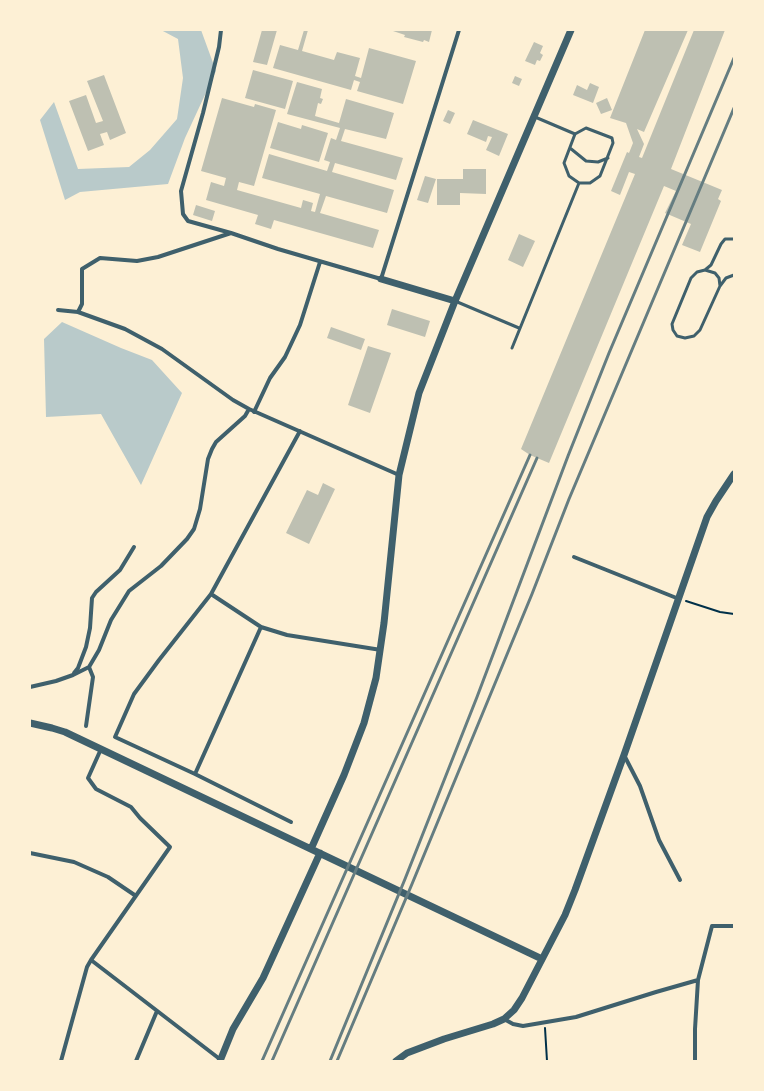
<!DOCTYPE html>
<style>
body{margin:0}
#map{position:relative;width:764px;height:1091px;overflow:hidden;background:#fdf0d5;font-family:"Sofia Sans Condensed",sans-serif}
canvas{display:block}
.frame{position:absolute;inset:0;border:31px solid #fdf0d5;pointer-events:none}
</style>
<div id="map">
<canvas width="764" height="1091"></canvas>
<div class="frame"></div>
</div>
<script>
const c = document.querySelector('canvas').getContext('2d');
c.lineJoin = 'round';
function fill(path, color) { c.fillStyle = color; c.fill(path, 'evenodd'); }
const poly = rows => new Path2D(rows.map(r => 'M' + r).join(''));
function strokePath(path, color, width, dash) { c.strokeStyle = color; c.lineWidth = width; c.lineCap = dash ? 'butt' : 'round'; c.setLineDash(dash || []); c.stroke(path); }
fill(poly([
 [161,30,201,30,216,71,185,138,168,184,80,192,65,200,40,120,54,102,78,169,129,167,150,150,177,119,183,78,178,39],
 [62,322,121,348,152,360,182,393,141,485,101,414,46,417,44,339]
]), '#b9caca');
fill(poly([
 [262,30,277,30,267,65,253,62],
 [304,30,308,30,302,51,334,60,337,52,360,58,355,76,361,78,369,48,416,61,403,104,357,91,360,82,354,80,351,90,273,68,280,45,298,50],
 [390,30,432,30,429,42,424,40,423,42,404,37,405,35],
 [645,30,688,30,644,132,637,129,644,144,639,157,642,158,694,30,725,30,671,169,722,190,718,199,721,201,700,252,682,245,691,224,665,213,676,191,664,186,549,463,530,455,521,449,635,174,629,172,620,195,611,191,627,152,629,153,633,143,626,123,610,118],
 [534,42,543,46,540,53,543,55,540,61,537,60,535,65,525,61],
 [253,70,293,81,285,109,245,98],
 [104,75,126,133,110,140,107,132,100,134,104,145,88,151,69,101,86,95,96,123,103,121,87,81],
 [515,76,522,79,519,86,512,83],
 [297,82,322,89,320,98,323,99,321,104,318,103,315,116,339,123,346,99,394,113,386,139,345,129,341,141,403,158,396,180,335,163,332,172,394,190,387,213,326,196,320,213,379,230,373,248,274,220,271,229,255,224,258,215,206,200,211,182,224,186,226,178,201,171,222,98,254,107,255,104,276,110,254,186,239,182,237,190,301,208,303,200,313,203,311,211,315,212,320,194,262,178,269,154,327,171,330,162,324,160,331,138,336,140,340,128,287,114],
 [590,83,599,87,593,103,573,95,577,85,587,90],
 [607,98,612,110,601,114,596,103],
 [448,110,455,113,450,124,443,121],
 [473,120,508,134,499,156,486,150,492,137,488,136,486,142,467,134],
 [278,122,301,129,302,125,328,133,319,162,270,148],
 [463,169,486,169,486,194,460,193,460,205,437,205,437,179,463,179],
 [425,176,436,179,428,203,417,200],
 [196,205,215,211,212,221,193,215],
 [519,234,535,241,523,267,508,260],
 [392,309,430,321,425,337,387,325],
 [331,327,365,339,361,350,327,338],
 [368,346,391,353,370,413,348,405],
 [323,483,335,489,309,544,286,533,307,490,318,495]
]), '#bec0b2');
strokePath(poly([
 [686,601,720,612,734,614],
 [545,1028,547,1061]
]), '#003049', 2);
strokePath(poly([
 [535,117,575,134,586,128,612,138,613,143,600,176,590,183,579,183,569,176,564,163,575,134],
 [570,148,586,161,598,162,608,158],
 [734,239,725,239,721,244,711,265,705,270,697,272,691,278,672,324,673,330,677,336,685,338,694,336,700,330,720,286,726,278,734,275],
 [705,270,715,273,719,278,720,286],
 [455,301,519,328],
 [512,348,579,183]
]), '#3f606c', 3);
strokePath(poly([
 [221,30,219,47,203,113,181,191,183,214,188,221,231,233,278,249,381,279,459,30],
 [58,310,78,312,125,329,162,349,233,400,249,409,399,475],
 [78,312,82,304,82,269,100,258,137,261,158,257,231,233],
 [254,412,270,378,285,357,300,325,320,262],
 [574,557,679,599],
 [211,594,261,627,287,635,381,650],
 [74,673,78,668,86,647,90,628,92,598,96,592,120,570,134,547],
 [30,687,56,681,73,675,89,667,99,650,111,620,129,591,161,566,187,539,194,529,200,509,208,459,212,449,216,442,245,416,249,409],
 [86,726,93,677,89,667],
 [101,749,88,778,96,789,131,807,140,818,170,847,91,960,221,1060],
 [624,755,640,786,659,840,680,880],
 [195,774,261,627],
 [291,822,195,774,115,737,134,694,159,660,211,594,300,431],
 [30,853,74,862,108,877,136,896],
 [504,1019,513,1024,523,1026,576,1017,656,992,698,980],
 [61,1061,87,967,91,960],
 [136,1061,157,1011],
 [695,1061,695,1029,698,980,712,926,734,926]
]), '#3f606c', 4);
strokePath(poly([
 [381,279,455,301],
 [30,723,52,728,65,732,542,959],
 [311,849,344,775,364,723,376,678,384,623,399,475,419,393,455,301,571,30],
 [220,1061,233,1029,263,978,320,853],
 [396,1061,407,1053,444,1039,493,1024,504,1019,514,1010,522,998,565,915,575,890,624,755,707,517,716,501,734,474]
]), '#3f606c', 7);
strokePath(poly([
 [262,1061,530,455],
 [272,1061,537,458],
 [330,1061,405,879,477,697,568,456,609,353,734,58],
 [337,1061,412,884,532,594,569,499,734,108]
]), '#657d81', 3);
</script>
